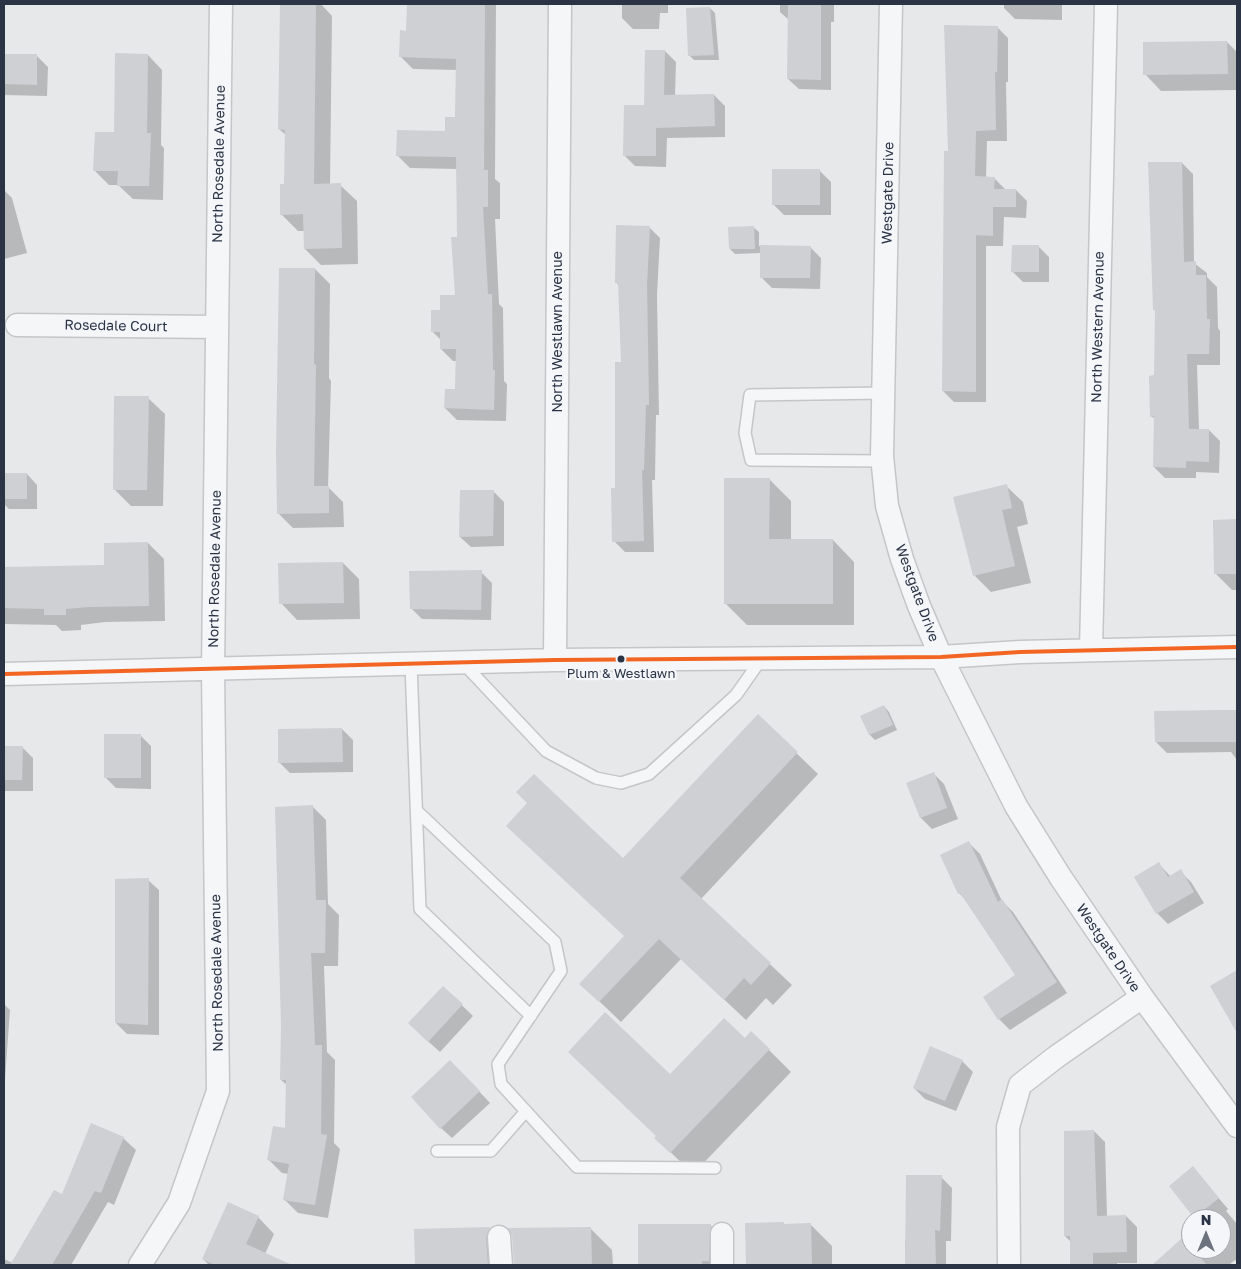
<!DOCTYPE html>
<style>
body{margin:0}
#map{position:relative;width:1241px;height:1269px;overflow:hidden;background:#e6e8ea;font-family:"Golos Text",sans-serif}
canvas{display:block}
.frame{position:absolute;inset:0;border:5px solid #2b3445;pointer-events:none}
.north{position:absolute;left:1181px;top:1209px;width:50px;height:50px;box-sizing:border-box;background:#f4f6f9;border:1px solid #a4a8b1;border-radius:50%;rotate:0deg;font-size:14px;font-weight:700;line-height:20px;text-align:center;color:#2b3445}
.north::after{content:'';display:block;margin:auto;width:18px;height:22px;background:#6c737f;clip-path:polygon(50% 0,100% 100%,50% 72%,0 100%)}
</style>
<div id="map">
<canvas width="1241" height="1269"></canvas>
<div class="frame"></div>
<div class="north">N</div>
</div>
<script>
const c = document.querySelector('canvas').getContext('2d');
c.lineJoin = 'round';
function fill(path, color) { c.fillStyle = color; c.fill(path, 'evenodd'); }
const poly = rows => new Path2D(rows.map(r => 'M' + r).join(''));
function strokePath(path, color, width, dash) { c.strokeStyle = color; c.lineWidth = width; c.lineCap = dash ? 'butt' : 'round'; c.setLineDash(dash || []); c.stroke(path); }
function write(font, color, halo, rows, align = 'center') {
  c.font = font + ' "Golos Text",sans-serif'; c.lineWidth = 4.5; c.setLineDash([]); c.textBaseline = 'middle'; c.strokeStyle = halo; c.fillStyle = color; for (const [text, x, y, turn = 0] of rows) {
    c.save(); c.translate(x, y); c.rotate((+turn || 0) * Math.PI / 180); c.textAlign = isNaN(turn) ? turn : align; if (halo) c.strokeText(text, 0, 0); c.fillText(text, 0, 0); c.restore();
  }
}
fill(poly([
 [282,4,321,4,332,16,330,185,340,185,357,201,358,264,321,265,305,249,304,231,298,231,281,214,285,186,286,135,279,129],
 [408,4,496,4,495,179,500,183,500,219,495,219,499,304,503,308,504,381,507,384,506,421,457,420,445,408,456,390,457,361,453,361,441,349,441,340,432,331,441,311,456,296,458,169,410,168,398,156,446,132,456,119,457,70,413,69,401,57,408,32],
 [622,4,668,4,668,13,660,13,659,29,633,29,622,18],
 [780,4,834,4,834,22,831,22,831,90,799,89,788,79,789,20,780,12],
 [1004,4,1062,4,1062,20,1015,19,1004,8],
 [710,8,715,13,719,60,694,60,689,55],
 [997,27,1008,38,1008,82,1006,82,1007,141,987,141,986,178,994,178,1005,189,1016,190,1027,201,1026,218,1004,217,1003,246,986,246,986,402,954,402,943,391,949,152],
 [1227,42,1237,52,1237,90,1161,91,1145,74],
 [665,51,676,62,675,96,714,95,725,106,725,137,667,138,666,167,635,166,625,156],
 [4,55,37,56,48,67,47,96,4,95],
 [148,55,162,70,161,145,164,148,163,200,133,199,118,185,109,185,95,171,115,133],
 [1182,163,1193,174,1194,263,1207,273,1207,277,1217,287,1218,328,1220,331,1220,365,1197,365,1199,430,1209,430,1220,441,1219,473,1196,472,1196,478,1165,478,1154,467,1155,419,1151,416,1155,377,1156,311,1154,309],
 [820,171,831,182,831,215,784,215,773,204],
 [4,190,12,198,27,253,4,259],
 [649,227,660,238,657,295,659,415,656,415,655,480,652,480,654,552,625,552,614,541,622,363,619,286,616,282],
 [753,227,759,232,759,246,810,247,821,258,820,289,772,288,761,277,761,253,735,254,730,249],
 [1038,246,1049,257,1049,282,1023,282,1012,271],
 [315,269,330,284,329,378,331,381,328,487,343,502,344,527,293,528,278,513],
 [148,398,165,414,163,506,131,506,114,489],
 [4,474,27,474,37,485,37,509,9,509,4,504],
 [769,479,791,501,791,540,833,540,854,562,854,625,747,625,725,603],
 [1006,486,1023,502,1028,524,1017,527,1031,583,991,592,975,576,954,498],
 [493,491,504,502,504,546,471,547,460,537],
 [1237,520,1237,590,1232,590,1216,574,1215,521],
 [148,543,164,559,165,621,105,622,81,625,81,630,62,631,56,625,4,624,4,568,105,566],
 [343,563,359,579,360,619,297,620,281,603],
 [481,572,492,583,491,620,422,619,411,608],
 [884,706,889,712,897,730,875,740,870,735,862,716],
 [1237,710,1237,760,1231,752,1167,753,1156,742,1156,712],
 [758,716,818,774,701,899,792,985,773,1005,766,998,746,1020,681,959,621,1022,581,984,625,937,623,860],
 [342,729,353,740,353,772,290,773,279,762],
 [140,735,151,746,151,789,116,788,105,777],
 [4,747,22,747,33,758,33,791,4,791],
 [933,773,944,784,958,819,932,829,921,818,908,783],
 [313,807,326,820,328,904,339,915,338,966,324,966,327,1052,335,1060,334,1143,340,1149,328,1218,298,1213,284,1199,288,1174,282,1173,269,1160,286,1130,288,1086,281,1080],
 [969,843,980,854,1002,901,1013,912,1067,993,1010,1030,999,1019,984,997,1016,976,968,902,959,893],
 [1159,864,1171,877,1180,871,1191,882,1204,903,1168,924,1157,913],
 [148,880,159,890,159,1035,127,1034,116,1023],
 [1237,972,1237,1024,1229,1016,1212,986],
 [443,987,473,1016,440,1052,420,1034],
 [4,1004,10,1010,5,1079,4,1079],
 [745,1040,769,1050,791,1072,693,1174,656,1138,671,1076],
 [962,1061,973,1072,956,1111,925,1099,914,1088],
 [461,1072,490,1103,452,1138,441,1128],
 [1094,1131,1105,1142,1107,1217,1126,1216,1137,1227,1137,1263,1117,1263,1117,1265,1071,1265,1071,1242,1065,1236],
 [123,1138,136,1150,114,1205,108,1202,71,1265,4,1265,4,1259,13,1263,63,1196],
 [1193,1168,1228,1209,1226,1211,1237,1224,1237,1263,1235,1260,1229,1265,1170,1265,1163,1257,1191,1232,1191,1249,1221,1249,1221,1219,1197,1219,1170,1186],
 [941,1177,952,1188,951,1241,946,1241,946,1265,906,1265,905,1241],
 [258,1217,274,1234,265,1254,277,1265,209,1265,203,1259],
 [746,1224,810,1224,832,1246,832,1265,748,1265],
 [639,1225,710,1225,732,1247,731,1265,639,1265],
 [590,1228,612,1250,613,1265,515,1265,513,1236],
 [489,1229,511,1250,508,1265,416,1265,415,1230]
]), '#0003');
fill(poly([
 [280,4,316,4,314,184,341,183,342,248,304,249,303,214,280,215,280,184,284,184,285,130,278,129],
 [407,4,485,4,484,170,488,170,488,207,483,207,488,294,492,294,493,370,495,370,494,410,444,408,445,389,455,389,456,349,440,349,440,332,431,332,431,310,440,310,440,295,455,295,451,237,457,237,456,157,396,156,397,130,445,131,445,117,455,117,456,59,399,57,400,30,406,31],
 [788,4,821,4,821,80,787,79],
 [710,7,714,55,688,56,686,8],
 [944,25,998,26,997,72,995,72,996,130,976,131,975,176,995,177,994,189,1016,189,1016,207,993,207,993,236,976,235,976,392,942,391,944,151,948,151],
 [1227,41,1228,74,1143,75,1143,42],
 [645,50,665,50,664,95,714,94,715,126,656,128,656,156,623,156,624,105,644,105],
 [115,53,148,54,147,133,151,133,149,186,117,186,118,171,93,171,95,132,114,132],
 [4,54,37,54,37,85,4,84],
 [1148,162,1182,162,1184,262,1196,261,1196,275,1206,275,1207,319,1210,319,1209,354,1187,354,1189,429,1209,429,1209,462,1186,461,1186,468,1153,467,1154,416,1150,417,1149,376,1154,375,1155,310,1153,310],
 [772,169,820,169,820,205,772,205],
 [616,225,650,226,647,284,649,405,646,405,644,470,642,470,644,541,612,542,611,488,615,488,615,362,621,362,618,283,615,283],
 [754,226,755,249,729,249,728,227],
 [760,245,811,246,810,278,760,278],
 [1012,245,1039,245,1039,272,1011,272],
 [279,268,315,268,314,364,316,365,314,486,329,486,329,513,277,514,276,449],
 [114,396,149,396,147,490,113,490],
 [4,473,27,473,27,499,4,499],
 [724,478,770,478,769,539,833,539,833,604,724,604],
 [1007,484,1012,508,1002,510,1015,566,973,576,953,497],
 [460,490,494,490,493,536,459,537],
 [1237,519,1237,574,1214,574,1213,520],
 [148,542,149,606,88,607,66,609,66,615,44,615,44,609,4,608,4,567,104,565,104,543],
 [343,562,344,603,279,604,278,563],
 [482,570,481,610,410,609,409,571],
 [884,705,893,725,869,735,860,716],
 [1237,710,1237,742,1155,742,1154,711],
 [758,714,798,752,680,878,771,963,751,985,744,978,724,1000,659,939,599,1002,579,984,624,936,506,826,527,803,516,792,534,774,623,858],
 [342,728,343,762,278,763,278,729],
 [104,734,141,734,141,778,104,778],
 [4,746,23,746,22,780,4,780],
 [934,772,947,808,920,818,906,783],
 [313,805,316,900,326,900,325,953,311,953,315,1045,322,1045,321,1134,327,1135,315,1205,283,1200,289,1164,267,1160,273,1126,285,1128,286,1080,280,1080,281,1026,275,807],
 [969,841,998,902,1002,899,1057,982,998,1020,983,997,1015,975,960,893,958,894,940,855],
 [1159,862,1168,877,1181,869,1194,892,1156,914,1134,877],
 [149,878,148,1025,115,1023,115,879],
 [1237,970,1237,1033,1210,986],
 [443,986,463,1004,428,1042,408,1023],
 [605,1012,670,1074,724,1018,745,1038,751,1031,770,1049,670,1153,654,1138,656,1136,568,1052],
 [930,1046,963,1060,945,1101,913,1088],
 [450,1060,480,1091,440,1129,411,1097],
 [91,1123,124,1137,101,1193,95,1191,52,1265,10,1265,54,1190,62,1194],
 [1094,1130,1097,1216,1126,1215,1127,1252,1093,1253,1093,1265,1070,1265,1070,1236,1064,1236,1064,1131],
 [1193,1166,1219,1198,1194,1218,1169,1186],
 [906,1175,942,1175,940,1231,935,1230,936,1265,905,1265],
 [228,1202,259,1216,246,1244,292,1265,215,1265,202,1259],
 [784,1222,784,1224,811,1223,812,1265,746,1265,745,1223],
 [638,1224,711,1224,709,1261,702,1261,702,1265,638,1265],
 [490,1227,486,1238,488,1265,415,1265,414,1229],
 [591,1227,592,1265,514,1265,512,1236,508,1228],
 [1182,1238,1207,1265,1152,1265]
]), '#ced0d3');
const service = poly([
 [883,461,751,460,745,433,750,395,883,393],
 [463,663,546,751,596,778,621,783,649,774,736,695,762,658],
 [411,664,420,909,531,1016],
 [417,811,555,942,561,971,498,1064,501,1084,577,1167,715,1168],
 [437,1151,491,1151,526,1111]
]);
const minor = poly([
 [891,4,882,456,887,506,902,559,919,606,941,657,1016,806,1061,878,1142,997,1237,1126],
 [17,325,216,327],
 [1091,650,1106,4],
 [555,660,560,4],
 [4,674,555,660,941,657,1020,652,1237,647],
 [722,1234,722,1265],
 [499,1237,501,1265],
 [140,1265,179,1203,218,1091,213,670,221,4],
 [1009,1265,1008,1127,1020,1085,1056,1057,1142,997]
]);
strokePath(service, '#c4c6c8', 14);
strokePath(minor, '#c4c6c8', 25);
strokePath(service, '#f5f6f7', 11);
strokePath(minor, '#f5f6f7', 22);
strokePath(poly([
 [4,674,555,660,941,657,1020,652,1237,647]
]), '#f26522', 4);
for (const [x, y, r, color] of [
 [621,659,4.5,"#2b3445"]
]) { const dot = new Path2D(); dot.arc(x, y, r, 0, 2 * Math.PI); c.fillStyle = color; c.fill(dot); strokePath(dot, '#f4f6f9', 2); }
write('13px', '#2b3445', '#f4f6f9', [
 ["Plum & Westlawn",621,674]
]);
write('14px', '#2b3445', '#f4f6f9', [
 ["North Rosedale Avenue",219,164,-89],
 ["Westgate Drive",888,193,-89],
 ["Rosedale Court",116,326,1],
 ["North Western Avenue",1098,327,-89],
 ["North Westlawn Avenue",558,332,-90],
 ["North Rosedale Avenue",215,569,-89],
 ["Westgate Drive",917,593,70],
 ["Westgate Drive",1108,948,56],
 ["North Rosedale Avenue",217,973,-91]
]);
</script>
